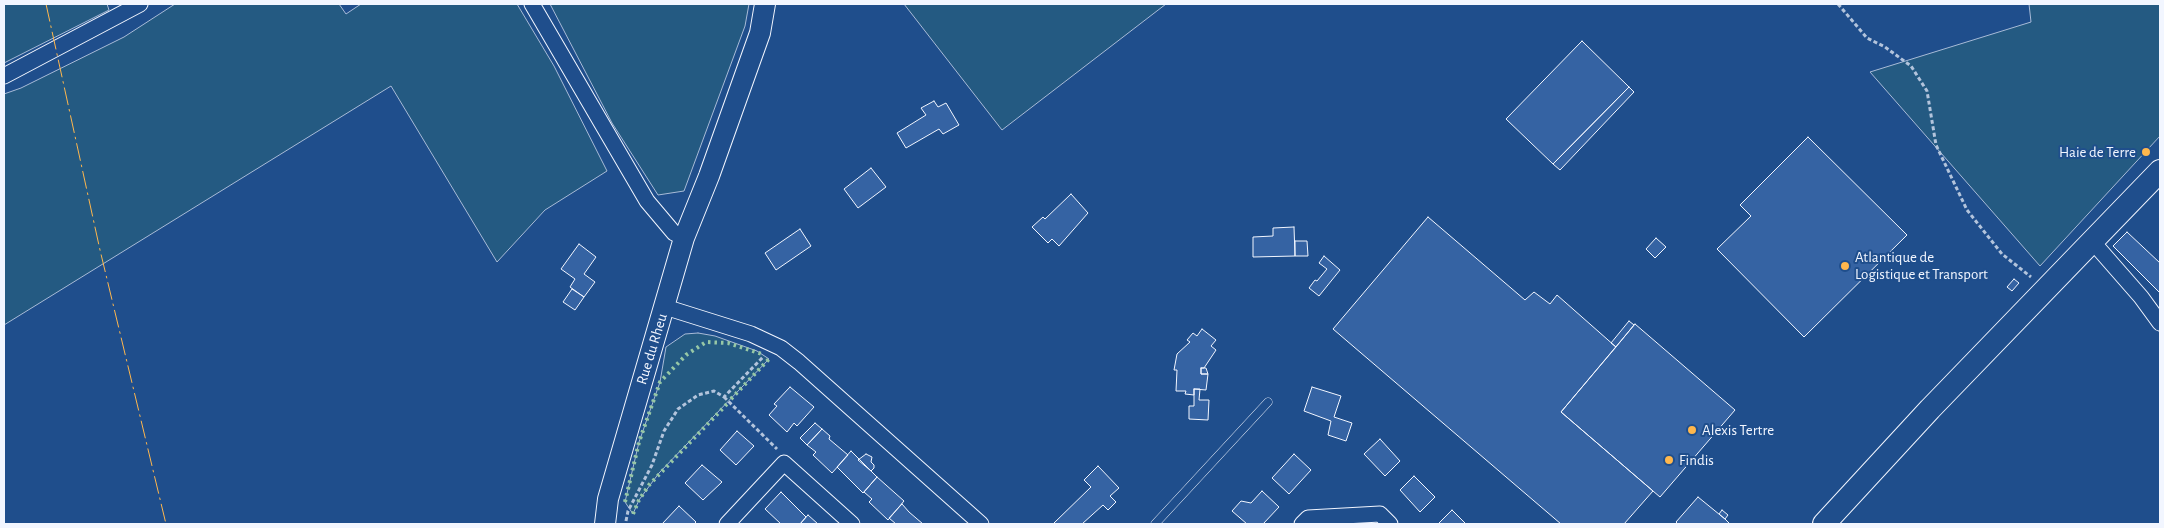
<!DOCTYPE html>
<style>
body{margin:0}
#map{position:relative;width:2164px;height:528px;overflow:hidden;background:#1f4e8c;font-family:"Alegreya Sans",sans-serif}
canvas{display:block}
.frame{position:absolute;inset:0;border:5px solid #f2f6ff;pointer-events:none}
</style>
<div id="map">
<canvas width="2164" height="528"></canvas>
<div class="frame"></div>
</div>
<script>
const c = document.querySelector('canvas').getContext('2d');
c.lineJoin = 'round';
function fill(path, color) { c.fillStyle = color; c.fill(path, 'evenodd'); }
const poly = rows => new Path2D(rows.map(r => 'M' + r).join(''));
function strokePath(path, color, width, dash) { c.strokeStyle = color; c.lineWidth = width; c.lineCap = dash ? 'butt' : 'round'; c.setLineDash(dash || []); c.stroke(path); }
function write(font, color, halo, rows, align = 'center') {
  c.font = font + ' "Alegreya Sans",sans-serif'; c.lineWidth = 4; c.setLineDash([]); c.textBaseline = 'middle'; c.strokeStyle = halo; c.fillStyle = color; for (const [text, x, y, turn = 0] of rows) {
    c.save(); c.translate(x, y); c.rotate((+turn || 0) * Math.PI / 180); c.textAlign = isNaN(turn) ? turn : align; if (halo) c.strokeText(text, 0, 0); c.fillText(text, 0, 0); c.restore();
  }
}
const green = poly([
 [4,4,107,4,109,10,4,63,4,4],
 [175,4,339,4,346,14,361,4,517,4,554,66,607,171,545,210,497,262,391,86,4,325,4,94,21,88,124,37,175,4],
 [550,4,749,4,745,26,684,191,658,195,612,123,550,4],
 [904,4,1166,4,1002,130,904,4],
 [2029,4,2160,4,2160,136,2040,266,1870,72,2031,22,2029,4],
 [698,333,715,336,757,351,769,359,659,473,639,500,633,514,625,502,639,442,660,382,666,347,685,334,698,333]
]);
fill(green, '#245a82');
strokePath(green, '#a8bbd7', 1);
const building = poly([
 [1582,41,1629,87,1553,164,1506,119,1582,41],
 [1629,87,1634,92,1560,170,1553,164,1629,87],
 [934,101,938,107,946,103,959,125,943,134,939,129,906,148,897,133,926,115,921,108,934,101],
 [1808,137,1907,235,1804,337,1717,249,1751,216,1740,205,1808,137],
 [871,168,886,187,858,208,844,189,871,168],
 [1071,194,1088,213,1059,246,1052,239,1048,243,1032,227,1043,217,1045,219,1071,194],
 [1428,217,1525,300,1534,292,1550,304,1557,295,1616,347,1561,412,1653,491,1624,524,1561,524,1333,329,1428,217],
 [1294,227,1295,256,1253,257,1253,237,1273,236,1273,228,1294,227],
 [800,229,811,246,776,270,765,253,800,229],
 [2127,232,2160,263,2160,293,2113,246,2127,232],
 [1656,238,1666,247,1655,258,1646,249,1656,238],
 [1295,241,1307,241,1308,256,1295,256,1295,241],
 [579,244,596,257,584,274,595,282,584,297,570,287,575,279,561,269,579,244],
 [1324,256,1340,270,1319,296,1309,288,1315,280,1317,281,1327,269,1319,263,1324,256],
 [2014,279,2019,283,2012,291,2007,287,2014,279],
 [572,289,584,297,575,310,563,302,572,289],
 [1629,321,1634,325,1616,347,1611,343,1629,321],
 [1635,324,1735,410,1660,497,1561,412,1635,324],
 [1202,329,1216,340,1211,346,1216,350,1204,368,1201,368,1201,374,1208,374,1206,390,1194,389,1194,395,1185,394,1186,391,1176,391,1177,370,1174,370,1177,354,1190,342,1187,340,1193,333,1197,336,1202,329],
 [1201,368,1206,368,1208,374,1201,374,1201,368],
 [790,387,814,407,797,426,794,423,787,432,769,415,777,406,774,404,790,387],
 [1312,387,1341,396,1334,417,1352,423,1346,441,1328,435,1331,421,1304,411,1312,387],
 [1194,389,1200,389,1199,400,1209,400,1208,420,1189,419,1189,406,1194,406,1194,389],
 [815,423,822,429,807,445,800,438,815,423],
 [822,429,830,436,829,439,848,455,832,473,813,455,816,452,807,445,822,429],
 [737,431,754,446,736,465,720,450,737,431],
 [1380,439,1400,461,1385,476,1364,454,1380,439],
 [851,451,877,477,863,493,837,467,851,451],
 [866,454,872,457,871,462,874,465,874,468,871,471,858,460,866,454],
 [1294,454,1311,470,1289,494,1272,478,1294,454],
 [702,465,722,482,703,500,685,483,702,465],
 [1098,466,1119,488,1110,496,1116,502,1108,510,1103,505,1082,524,1056,524,1054,523,1091,487,1084,480,1098,466],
 [1414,476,1435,497,1420,512,1400,490,1414,476],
 [877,477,904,501,888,520,869,502,872,499,864,492,877,477],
 [1262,491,1279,507,1263,524,1247,524,1232,511,1241,501,1251,503,1262,491],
 [781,492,806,517,800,524,781,524,765,509,781,492],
 [1698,497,1725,519,1730,524,1678,524,1676,522,1698,497],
 [902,504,909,512,923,524,896,524,889,518,902,504],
 [679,506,696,522,694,524,662,524,679,506],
 [1452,510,1466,524,1438,524,1452,510],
 [1722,510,1728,515,1725,519,1719,514,1722,510],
 [808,515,818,524,800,524,808,515]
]);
fill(building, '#3563a3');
strokePath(building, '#f2f6ff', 1);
const service = poly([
 [1155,524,1268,402]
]);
const minor = poly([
 [532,4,647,201,674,233,684,238],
 [4,76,140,4],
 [2092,241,2141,297,2160,323],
 [665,307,751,334,781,348,799,362,981,524],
 [727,524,784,463,852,524],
 [1302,524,1308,518,1380,514,1390,524]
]);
const tertiary = poly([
 [605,524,608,499,684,238,709,176,760,33,765,4]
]);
const secondary = poly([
 [1824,524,1930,409,2160,171]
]);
strokePath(service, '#f2f6ff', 9);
strokePath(minor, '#f2f6ff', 17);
strokePath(tertiary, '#f2f6ff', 22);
strokePath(secondary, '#f2f6ff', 24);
strokePath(poly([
 [1838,4,1867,38,1885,47,1911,66,1927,91,1936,145,1967,210,2002,254,2031,277],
 [724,397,777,449],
 [626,521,628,511,652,465,664,431,678,409,698,395,714,391,724,397,764,356]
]), '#b3c4dc', 3, [4, 2.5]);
strokePath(service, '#1f4e8c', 8);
strokePath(minor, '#1f4e8c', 15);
strokePath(tertiary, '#1f4e8c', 20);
strokePath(secondary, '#1f4e8c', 22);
strokePath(poly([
 [731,399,769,359],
 [625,502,639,442,660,382,686,355,706,342,728,343,762,354],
 [633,514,639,500,649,485,727,404]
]), '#97c8a6', 4, [2.5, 4]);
strokePath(poly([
 [46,4,100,250,166,524]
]), '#ffb74d', 1, [18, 4, 2.5, 4]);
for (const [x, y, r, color] of [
 [2146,152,5,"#ffb74d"],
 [1845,266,5,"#ffb74d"],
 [1692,430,5,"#ffb74d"],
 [1669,460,5,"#ffb74d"]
]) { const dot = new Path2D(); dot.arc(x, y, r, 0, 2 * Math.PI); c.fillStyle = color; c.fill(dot); strokePath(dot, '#1f4e8c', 2); }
write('15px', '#f2f6ff', '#1f4e8c', [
 ["Haie de Terre",2136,152,"right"],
 ["Atlantique de",1855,257],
 ["Logistique et Transport",1855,274],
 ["Alexis Tertre",1702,430],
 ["Findis",1679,460]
], 'left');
write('15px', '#f2f6ff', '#1f4e8c', [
 ["Rue du Rheu",652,349,-73]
]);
</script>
